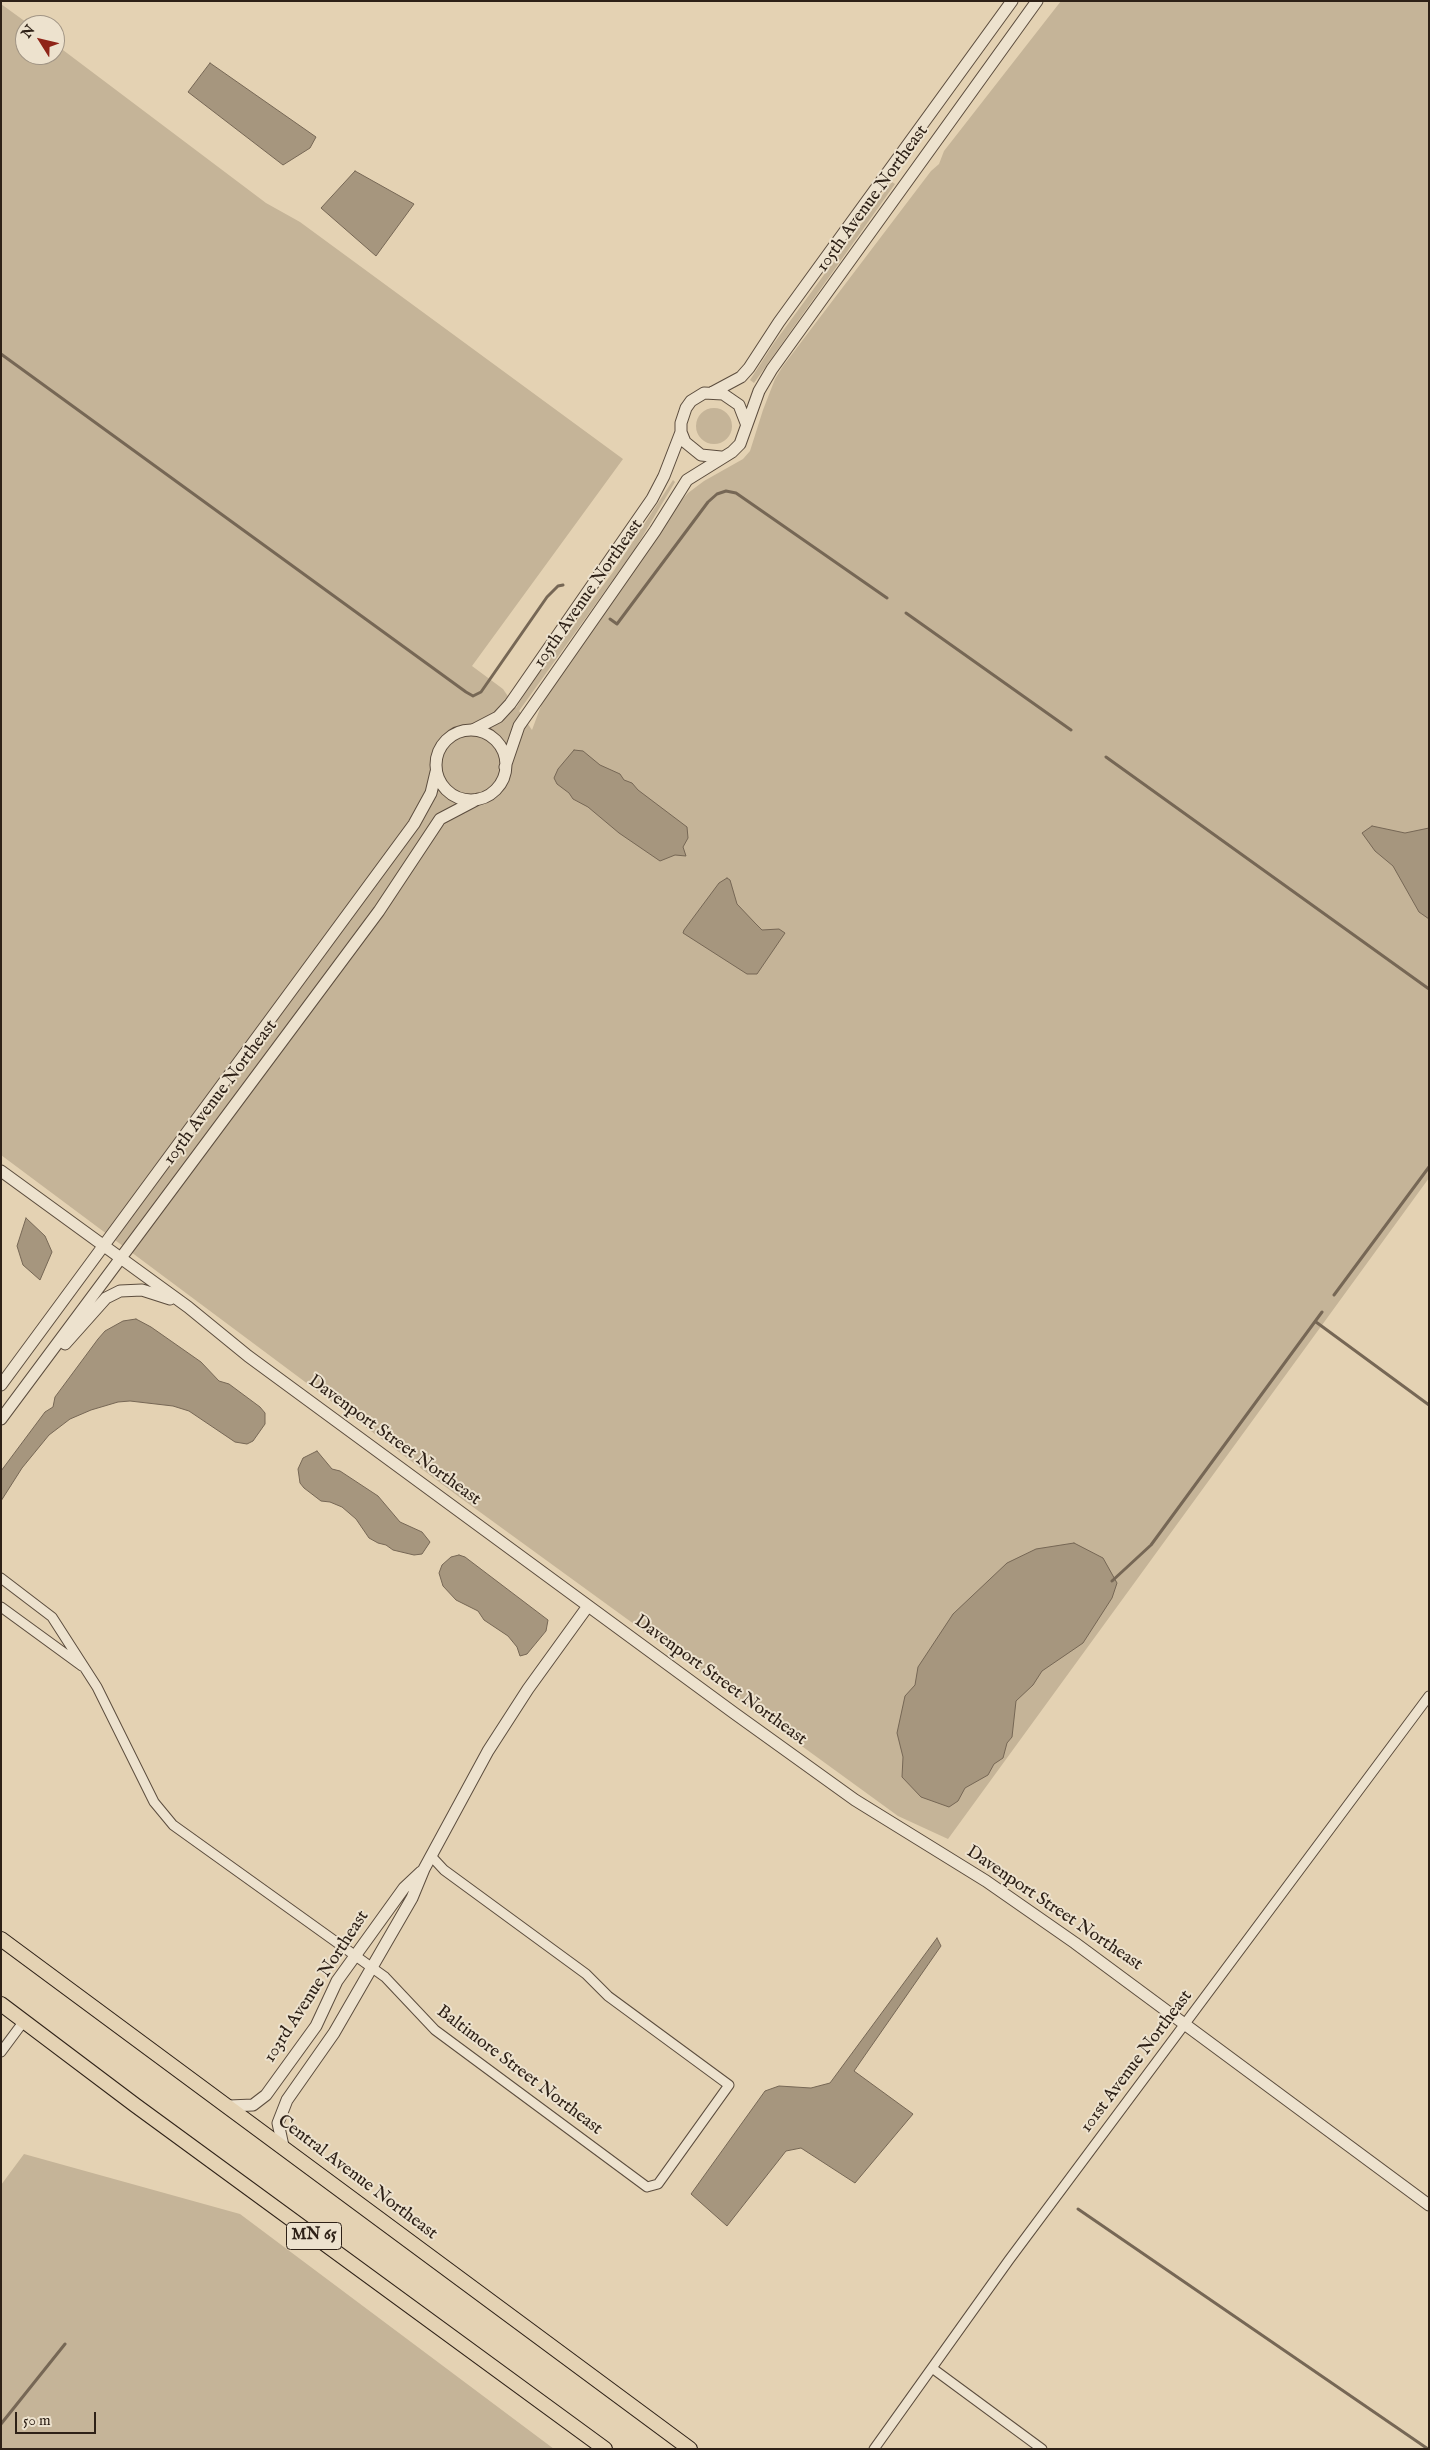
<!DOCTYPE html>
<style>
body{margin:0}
#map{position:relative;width:1430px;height:2450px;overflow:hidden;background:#e4d2b3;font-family:"IM FELL English",serif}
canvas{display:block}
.frame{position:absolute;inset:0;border:2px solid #2e2117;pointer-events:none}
.north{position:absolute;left:15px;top:15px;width:50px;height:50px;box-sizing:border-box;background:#ede2ce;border:1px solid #a19585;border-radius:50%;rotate:306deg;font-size:14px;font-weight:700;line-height:20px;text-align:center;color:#2e2117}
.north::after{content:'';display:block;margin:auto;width:18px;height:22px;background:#8f2418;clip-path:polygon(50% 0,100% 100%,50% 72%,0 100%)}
.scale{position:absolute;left:15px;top:2412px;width:81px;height:22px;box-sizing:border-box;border:2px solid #2e2117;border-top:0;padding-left:6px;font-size:15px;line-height:18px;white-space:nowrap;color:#2e2117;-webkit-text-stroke:4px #ede2ce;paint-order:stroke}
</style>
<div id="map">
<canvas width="1430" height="2450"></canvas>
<div class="frame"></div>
<div class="north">N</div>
<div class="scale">50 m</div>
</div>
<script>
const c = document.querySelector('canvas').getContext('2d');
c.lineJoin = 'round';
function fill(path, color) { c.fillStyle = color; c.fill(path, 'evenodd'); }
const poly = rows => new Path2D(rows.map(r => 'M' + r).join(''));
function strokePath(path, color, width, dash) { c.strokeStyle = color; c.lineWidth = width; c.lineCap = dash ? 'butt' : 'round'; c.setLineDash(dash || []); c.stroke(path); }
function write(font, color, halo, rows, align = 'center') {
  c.font = font + ' "IM FELL English",serif'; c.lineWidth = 4; c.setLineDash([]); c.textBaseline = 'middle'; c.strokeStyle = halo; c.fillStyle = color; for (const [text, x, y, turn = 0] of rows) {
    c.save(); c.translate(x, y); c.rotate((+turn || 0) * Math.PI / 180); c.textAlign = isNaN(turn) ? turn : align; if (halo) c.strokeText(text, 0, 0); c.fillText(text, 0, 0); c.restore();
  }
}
fill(poly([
 [1061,1,1429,1,1429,1178,948,1839,898,1816,462,1499,1,1155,1,4,30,25,25,25,25,55,55,55,55,44,266,203,300,222,623,459,472,666,503,689,516,708,536,676,613,572,673,480,675,482,635,549,519,711,532,730,551,679,655,531,688,493,704,481,743,459,750,451,763,410,775,379,783,366,931,171,939,164,944,151],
 [892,182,895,184,754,383,750,380,774,343],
 '696 426a18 18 0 1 1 36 0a18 18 0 1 1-36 0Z',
 [24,2154,240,2214,554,2449,1,2449,1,2185]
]), '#c5b498');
const water = poly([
 [210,63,316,137,310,148,283,165,188,92,210,63],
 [355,171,414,204,376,256,321,208,355,171],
 [574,750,583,751,600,765,620,774,624,780,632,783,638,790,687,827,688,838,683,847,686,856,675,855,660,861,619,833,588,807,573,799,569,793,557,784,554,778,558,769,574,750],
 [1372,826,1405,833,1429,828,1429,919,1419,912,1393,866,1375,851,1362,833,1372,826],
 [727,878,730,880,737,904,755,923,762,930,779,929,785,933,757,974,747,974,683,933,684,930,719,883,727,878],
 [26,1218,45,1236,52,1252,40,1280,23,1265,17,1246,26,1218],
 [136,1319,151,1327,201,1362,219,1381,229,1384,260,1407,265,1413,265,1424,253,1441,247,1444,235,1442,189,1411,173,1406,130,1401,118,1402,91,1410,70,1419,49,1435,22,1468,1,1501,1,1471,45,1412,53,1407,55,1397,98,1339,105,1331,123,1321,136,1319],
 [317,1451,332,1469,340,1471,378,1496,400,1522,422,1532,430,1542,422,1554,414,1555,393,1550,386,1545,378,1543,369,1538,356,1519,342,1507,330,1502,321,1501,304,1488,300,1483,298,1469,303,1458,317,1451],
 [1074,1543,1103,1558,1117,1583,1112,1598,1083,1643,1042,1671,1033,1685,1016,1701,1012,1737,1007,1743,1003,1758,994,1764,988,1775,965,1788,958,1801,949,1807,921,1797,902,1777,903,1757,897,1733,905,1696,915,1685,918,1667,953,1614,1007,1563,1036,1549,1074,1543],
 [459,1555,465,1557,548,1620,546,1631,527,1654,520,1656,517,1647,508,1636,484,1620,478,1611,456,1600,443,1586,439,1573,442,1565,451,1557,459,1555],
 [937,1938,941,1946,854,2071,913,2114,855,2183,801,2148,786,2151,727,2226,691,2194,765,2091,779,2086,811,2088,830,2083,937,1938]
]);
fill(water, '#a6967e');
strokePath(water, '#766755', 1);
strokePath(poly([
 [1,354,466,692,473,696,481,692,547,597,558,586,563,585],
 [906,613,1071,730],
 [610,619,617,624,708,502,717,494,726,491,736,493,887,598],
 [1106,757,1429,989],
 [1334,1295,1429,1167],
 [1316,1322,1429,1405],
 [1112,1581,1151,1545,1322,1312],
 [1078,2209,1428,2449],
 [1,2424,65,2344]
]), '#766755', 3);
const minor = poly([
 [1,1578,52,1617,97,1687,154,1802,173,1825,385,1977,435,2030,647,2187,658,2184,729,2085,608,1996,586,1974,444,1870,431,1856],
 [1,1607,82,1666],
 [1,2052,24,2021],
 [932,2368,1042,2449],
 [874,2449,1009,2260,1429,1696]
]);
const tertiary = poly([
 [713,392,741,377,749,368,779,322,1012,1],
 [721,457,701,455,685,442,681,432,681,423,686,408,691,401,704,393,723,394,739,405,746,423],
 [473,730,498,717,510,704,652,499,664,476,681,432],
 '436 765a35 35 0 1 1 70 0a35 35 0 1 1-70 0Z',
 [505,767,519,726,655,531,687,480,732,452,740,444,759,391,772,369,1037,1],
 [1,1171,188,1307,248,1356,734,1713,855,1800,986,1881,1075,1943,1429,2205],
 [65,1344,106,1298,120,1291,142,1290,170,1299],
 [1,1385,414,824,431,793,436,772],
 [1,1419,379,911,440,819,478,799],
 [229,2106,253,2105,266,2095,316,2026,337,1981,404,1888,421,1872],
 [283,2146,278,2123,287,2100,334,2033,412,1898,424,1869,488,1751,528,1689,588,1606]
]);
const trunk = poly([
 [1,1939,690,2449],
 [1,2004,135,2105,605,2449]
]);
strokePath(minor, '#5c4d3e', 11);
strokePath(tertiary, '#5c4d3e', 13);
strokePath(trunk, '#2e2117', 16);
strokePath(minor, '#ede2ce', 9);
strokePath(tertiary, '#ede2ce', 11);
strokePath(trunk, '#e4d2b3', 14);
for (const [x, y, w] of [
 [314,2236,55]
]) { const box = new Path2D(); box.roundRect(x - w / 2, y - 13.5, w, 27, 4); c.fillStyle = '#ede2ce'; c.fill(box); strokePath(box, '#2e2117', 1); }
write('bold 16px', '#2e2117', null, [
 ["MN 65",314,2236]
]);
write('18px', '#2e2117', '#ede2ce', [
 ["105th Avenue Northeast",873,199,-54],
 ["105th Avenue Northeast",589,594,-55],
 ["105th Avenue Northeast",221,1093,-53],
 ["Davenport Street Northeast",394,1441,36],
 ["Davenport Street Northeast",720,1681,36],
 ["Davenport Street Northeast",1054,1909,34],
 ["103rd Avenue Northeast",317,1987,-57],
 ["101st Avenue Northeast",1137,2062,-53],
 ["Baltimore Street Northeast",519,2071,37],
 ["Central Avenue Northeast",357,2178,37]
]);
</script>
